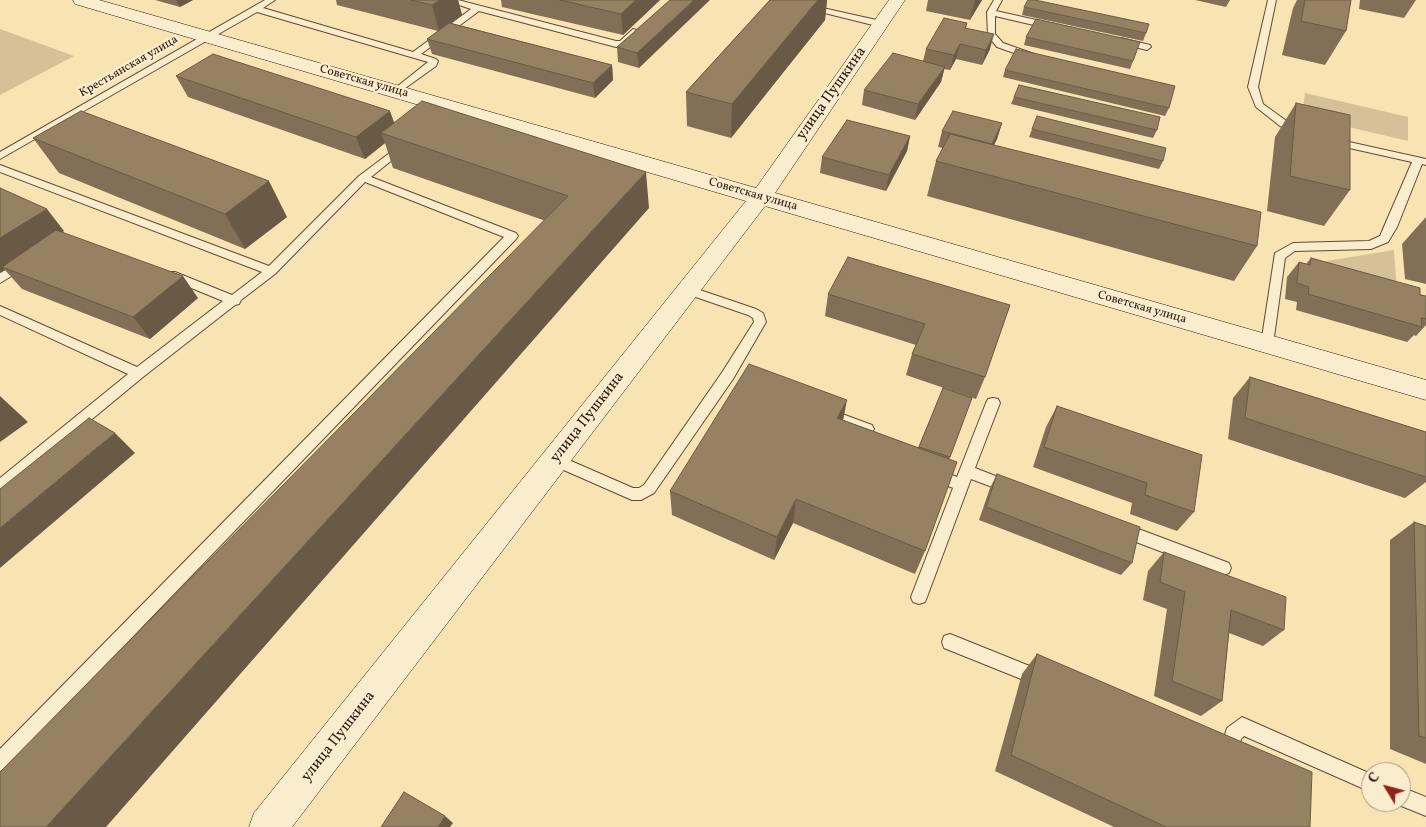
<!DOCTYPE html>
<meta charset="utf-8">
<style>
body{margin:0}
#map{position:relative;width:1426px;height:827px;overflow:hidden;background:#f8e4b3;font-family:Vollkorn,serif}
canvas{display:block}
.north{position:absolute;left:1361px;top:762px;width:50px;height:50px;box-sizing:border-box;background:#faedce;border:1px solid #a89780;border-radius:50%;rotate:307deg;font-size:14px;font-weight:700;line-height:20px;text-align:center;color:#2d160c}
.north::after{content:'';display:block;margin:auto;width:18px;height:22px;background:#8f2418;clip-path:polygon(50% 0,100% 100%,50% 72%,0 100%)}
</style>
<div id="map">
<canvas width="1426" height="827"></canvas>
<div class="north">С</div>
</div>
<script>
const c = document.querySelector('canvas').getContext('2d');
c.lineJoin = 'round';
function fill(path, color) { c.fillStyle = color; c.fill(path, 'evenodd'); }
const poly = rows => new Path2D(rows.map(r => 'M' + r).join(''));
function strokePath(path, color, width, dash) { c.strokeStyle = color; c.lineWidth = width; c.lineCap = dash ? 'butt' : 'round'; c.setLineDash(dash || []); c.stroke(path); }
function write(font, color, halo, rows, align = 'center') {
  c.font = font + ' Vollkorn,serif'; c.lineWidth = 5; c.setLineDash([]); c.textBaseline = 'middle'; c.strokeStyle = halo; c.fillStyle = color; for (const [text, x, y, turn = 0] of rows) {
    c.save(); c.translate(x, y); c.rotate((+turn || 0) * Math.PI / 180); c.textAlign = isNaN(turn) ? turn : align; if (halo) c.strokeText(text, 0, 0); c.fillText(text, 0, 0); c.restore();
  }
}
fill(poly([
 [0,29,74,56,0,95],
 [1305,93,1408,117,1408,141,1302,116],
 [1394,250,1397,292,1302,265]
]), '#d5c197');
const lane = poly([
 [265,0,275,0,263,8,413,52,471,9,444,0,458,0,616,41,620,41,633,29,640,31,626,45,616,47,479,11,421,54,436,59,438,61,436,66,397,94,394,93,394,89,428,62,257,12,0,159,0,152,265,0],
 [772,0,787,0,881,21,885,24,881,27,772,0],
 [994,0,1002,0,996,11,1054,24,1055,26,1051,29,995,16,995,34,1003,43,1034,54,1034,58,1028,58,997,47,988,36,987,12,994,0],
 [1268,0,1276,0,1258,87,1263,104,1288,122,1303,128,1303,132,1295,132,1280,126,1256,107,1248,87,1268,0],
 [1121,38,1150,45,1151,47,1147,50,1118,43,1118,39,1121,38],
 [1331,138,1426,159,1426,165,1422,164,1397,227,1388,242,1371,249,1295,251,1285,258,1273,344,1272,347,1262,347,1261,344,1275,253,1293,243,1369,241,1380,236,1412,162,1327,143,1326,141,1331,138],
 [403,143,408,146,407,148,371,177,516,233,518,236,516,239,6,768,0,771,0,749,504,237,365,182,275,274,241,300,239,304,235,305,143,377,5,491,0,493,0,478,128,374,0,315,0,306,137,367,223,301,167,278,165,275,167,272,175,272,232,295,262,272,0,172,0,165,269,266,359,176,403,143],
 [24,259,30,263,28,266,0,283,0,273,24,259],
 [688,286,756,309,763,313,766,322,733,379,654,493,641,500,632,500,550,464,548,460,550,456,555,454,633,488,639,488,644,485,723,371,754,322,753,318,748,315,684,293,682,290,684,287,688,286],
 [993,398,998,399,1000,403,975,468,1016,484,1018,488,1016,492,1011,494,971,479,927,597,925,602,919,604,913,602,911,597,953,488,929,478,927,474,929,470,934,468,957,477,986,403,988,399,993,398],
 [826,408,872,425,874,429,863,448,858,450,853,448,851,444,858,431,821,417,819,413,821,409,826,408],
 [1120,522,1229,563,1231,568,1229,573,1223,575,1115,534,1112,529,1115,524,1120,522],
 [950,634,1047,673,1050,679,1047,685,1041,687,944,648,942,642,944,636,950,634],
 [1242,717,1371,774,1371,792,1244,736,1241,739,1236,758,1230,761,1221,758,1218,752,1222,745,1227,728,1242,717],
 [1401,787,1426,797,1426,816,1394,803,1401,802,1401,787]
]);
const secondary = poly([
 [73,0,99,0,756,188,889,0,905,0,775,193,1426,380,1426,400,765,206,292,827,249,827,254,813,746,201,75,4,73,0]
]);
strokePath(lane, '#604a36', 2);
strokePath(secondary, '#2d160c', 1);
fill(lane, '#faedce');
fill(secondary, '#faedce');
fill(poly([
 [155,0,193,0,180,7],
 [336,0,458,0,462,15,451,23,612,65,613,80,595,98,432,54,427,39,438,31,337,5],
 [501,0,660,0,623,35,502,7],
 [670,0,639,68,618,62,617,47],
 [770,0,827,0,825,20,731,138,687,126,686,92],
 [928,0,982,0,970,20,926,11],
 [1195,0,1230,0,1226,7],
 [1297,0,1351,0,1346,31,1325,65,1282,55,1293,8],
 [1360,0,1416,0,1404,18,1359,9],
 [1024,7,1146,33,1143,41,1022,15],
 [967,23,966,29,990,49,982,65,956,59,950,70,944,69,941,82,915,120,862,105,864,90,923,61,926,49],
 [1026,37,1133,61,1130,69,1024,45],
 [1005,70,1169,108,1165,116,1003,77],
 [176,76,394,123,649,208,543,220,393,168,385,143,365,159,188,97],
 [1014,97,1157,130,1153,138,1011,104],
 [1296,103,1350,190,1324,226,1267,211,1275,137],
 [1002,123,997,139,994,145,1257,246,1234,281,927,196,936,161,943,148,938,147,942,131],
 [1032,129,1163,161,1159,169,1029,137],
 [910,136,907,151,886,191,820,173,822,157],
 [33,138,287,217,245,249,59,173],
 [0,188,64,231,62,232,198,298,150,339,22,289,5,270,0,273],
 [1426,217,1426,284,1405,279,1402,244],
 [1311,258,1426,296,1426,325,1416,336,1414,335,1407,342,1296,310,1297,302,1285,299,1287,277,1299,262,1306,264],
 [828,294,1010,305,985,377,976,399,906,375,912,354,916,345,825,316],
 [1250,377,1426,432,1426,482,1405,498,1228,439,1233,398],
 [943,388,972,398,949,460,925,551,915,574,793,523,774,560,672,515,670,491,843,420,918,448],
 [1057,406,1194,512,1177,531,1130,514,1132,503,1033,467,1046,427],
 [997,474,1132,563,1121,575,979,520,990,488],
 [1414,522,1426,526,1426,764,1390,749,1390,540],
 [1164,552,1284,630,1263,646,1229,633,1222,701,1201,716,1154,696,1167,609,1143,600,1148,571],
 [1037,654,1310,827,1114,827,995,771,1022,674]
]), '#826f55');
fill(poly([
 [176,0,193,0,180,7],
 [440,0,458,0,462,15,439,31,432,5],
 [636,0,660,0,623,35,621,14],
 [694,0,710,0,639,68,637,53],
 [818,0,827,0,825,20,731,138,732,104],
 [975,0,982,0,970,20],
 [994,34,990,49,982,65,986,50],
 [960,44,956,59,950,70,954,55],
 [612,65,613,80,595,98,593,83],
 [945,67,941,82,915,120,918,104],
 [390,111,398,133,381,133,385,143,365,159,356,137],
 [1002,123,997,139,987,159,992,144],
 [910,136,907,151,886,191,889,175],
 [646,172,649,208,106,827,46,827],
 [269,181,287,217,245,249,225,214],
 [47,209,64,231,6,269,2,267,5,270,0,273,0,238],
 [183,276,198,298,150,339,133,317],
 [0,396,28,422,0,442],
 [847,400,842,426,837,418],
 [115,433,135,453,0,568,0,528],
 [796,499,793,523,774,560,777,537],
 [445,816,453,823,450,827,438,827]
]), '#6a5a45');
const building = poly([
 [411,0,440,0,432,5,411,0],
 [560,0,636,0,621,14,560,0],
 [670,0,694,0,637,53,617,47,670,0],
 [770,0,818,0,732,104,686,92,770,0],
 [1028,0,1035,0,1149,24,1146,33,1024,7,1028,0],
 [1305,0,1351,0,1346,31,1301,21,1305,0],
 [944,18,967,23,965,28,994,34,986,50,960,44,954,55,926,49,944,18],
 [1036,19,1140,42,1133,61,1026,37,1036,19],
 [449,23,612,65,593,83,427,39,449,23],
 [1016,49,1175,86,1169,108,1005,70,1016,49],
 [893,53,945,67,918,104,864,90,893,53],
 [213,54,390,111,356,137,176,76,213,54],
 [1019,85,1160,117,1157,130,1014,97,1019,85],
 [422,101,646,172,46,827,0,827,0,772,568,196,381,133,422,101],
 [1296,103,1350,115,1350,190,1290,176,1296,103],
 [81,111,269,181,225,214,33,138,81,111],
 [953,111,1002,123,992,144,942,131,953,111],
 [1037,116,1166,148,1163,161,1032,129,1037,116],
 [847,120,910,136,889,175,822,157,847,120],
 [950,134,1261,212,1257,246,936,161,950,134],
 [0,188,47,209,0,238,0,188],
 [56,230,183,276,133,317,2,267,56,230],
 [848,257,1010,305,985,377,912,354,925,324,828,294,848,257],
 [1311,258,1420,288,1420,295,1426,296,1426,319,1421,318,1422,327,1308,294,1309,287,1297,283,1299,262,1310,265,1311,258],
 [749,364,847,400,837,418,957,462,925,551,796,499,777,537,670,491,749,364],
 [1250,377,1426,432,1426,477,1245,418,1250,377],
 [943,388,972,398,950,457,919,447,943,388],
 [1057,406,1202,455,1194,512,1145,495,1147,483,1044,447,1057,406],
 [89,418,115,433,0,528,0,489,89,418],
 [997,474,1140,527,1132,563,986,507,997,474],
 [1414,522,1426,526,1426,738,1419,736,1414,522],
 [1164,552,1286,597,1284,630,1231,610,1222,701,1172,681,1185,592,1160,582,1164,552],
 [1037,654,1312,772,1310,827,1166,827,1011,755,1037,654],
 [404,792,445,816,438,827,381,827,404,792]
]);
fill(building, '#978163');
strokePath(building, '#6a5a45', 1);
write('12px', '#2d160c', '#faedce', [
 ["Крестьянская улица",129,67,-30],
 ["Советская улица",364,82,16],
 ["Советская улица",753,195,16],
 ["Советская улица",1142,308,16]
]);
write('15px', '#2d160c', '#faedce', [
 ["улица Пушкина",832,94,-55],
 ["улица Пушкина",588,418,-52],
 ["улица Пушкина",339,737,-52]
]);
</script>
